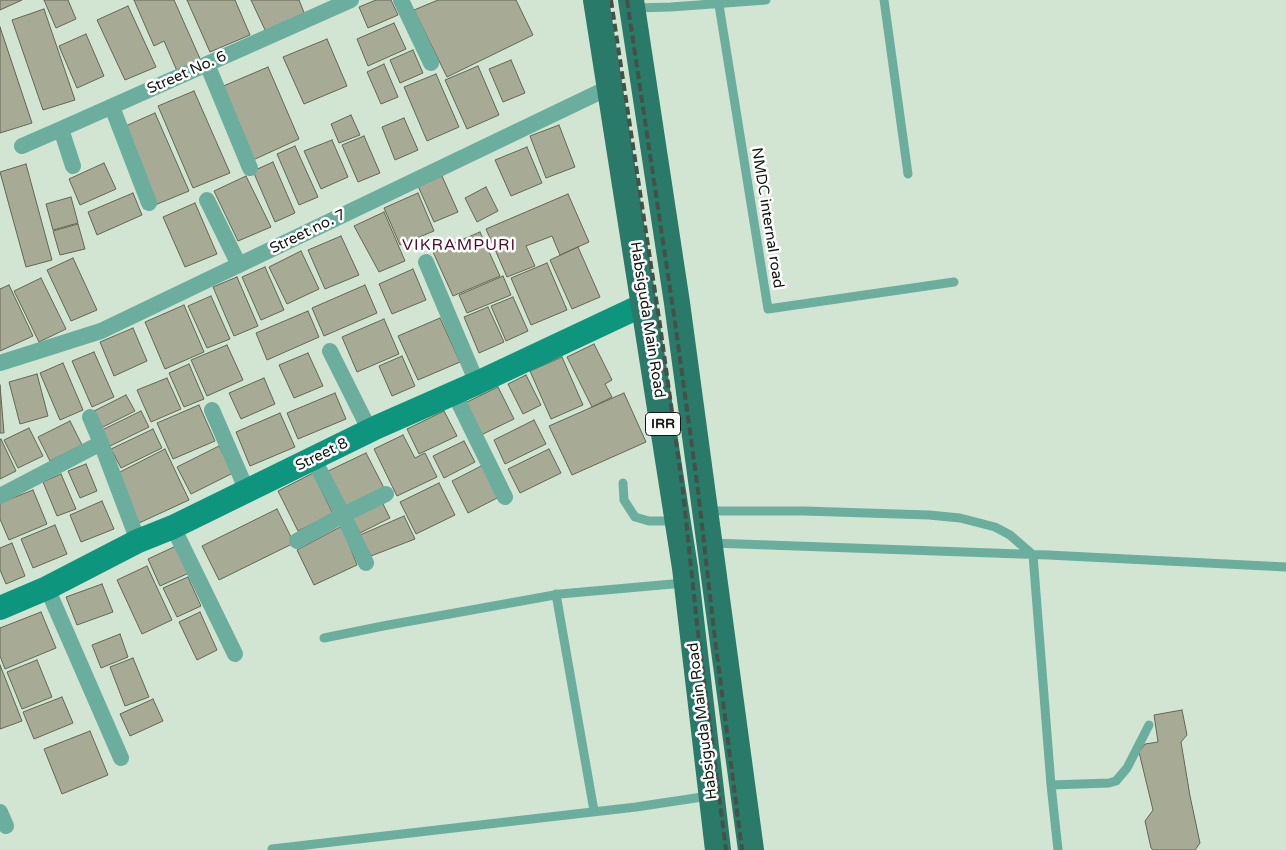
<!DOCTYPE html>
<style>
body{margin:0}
canvas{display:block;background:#d2e5d3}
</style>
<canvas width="1286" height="850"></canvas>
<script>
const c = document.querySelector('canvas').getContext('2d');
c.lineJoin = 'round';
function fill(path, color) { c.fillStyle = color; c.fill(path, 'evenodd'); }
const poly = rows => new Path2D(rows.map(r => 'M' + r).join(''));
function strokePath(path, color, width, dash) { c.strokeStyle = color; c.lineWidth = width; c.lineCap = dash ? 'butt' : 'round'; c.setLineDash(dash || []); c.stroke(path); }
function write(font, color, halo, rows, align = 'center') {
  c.font = font + ' "Varela Round",sans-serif'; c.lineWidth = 5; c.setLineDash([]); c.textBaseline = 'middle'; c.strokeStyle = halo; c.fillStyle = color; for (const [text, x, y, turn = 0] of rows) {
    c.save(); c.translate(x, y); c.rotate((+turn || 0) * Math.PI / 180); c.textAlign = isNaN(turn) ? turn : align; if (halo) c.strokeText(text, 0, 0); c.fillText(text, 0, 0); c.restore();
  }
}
const building = poly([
 [0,0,22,0,0,10,0,0],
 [44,0,68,0,76,19,56,28,44,0],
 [134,0,174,0,201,61,177,71,164,41,154,46,134,0],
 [187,0,235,0,250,35,210,52,187,0],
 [251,0,299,0,305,15,266,32,251,0],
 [376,0,391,0,398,15,368,28,359,7,376,0],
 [438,0,516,0,533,35,447,77,414,10,438,0],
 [128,6,156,67,125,80,97,20,128,6],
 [44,9,75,100,43,110,12,20,44,9],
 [394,23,406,49,368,66,357,39,394,23],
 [0,27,32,123,0,133,0,27],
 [86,34,104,76,77,88,59,46,86,34],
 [327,39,347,86,304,104,283,57,327,39],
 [413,50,423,73,400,83,390,60,413,50],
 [511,60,525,93,503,102,489,69,511,60],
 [384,64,398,97,381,104,367,72,384,64],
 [478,66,499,115,467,129,445,80,478,66],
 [268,67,299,139,253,160,221,87,268,67],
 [436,74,459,127,427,141,404,87,436,74],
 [194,91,230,173,193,188,158,106,194,91],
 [155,113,189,191,155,205,121,128,155,113],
 [351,115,360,135,339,143,331,124,351,115],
 [404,118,418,150,395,160,382,127,404,118],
 [559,125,575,167,546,178,530,136,559,125],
 [364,136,380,173,358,182,342,145,364,136],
 [332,140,348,177,321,189,304,151,332,140],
 [295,146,318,197,299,205,277,154,295,146],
 [527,147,542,183,511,196,495,160,527,147],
 [273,162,295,213,275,222,253,171,273,162],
 [104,163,116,189,80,205,69,179,104,163],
 [26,164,52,260,26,267,0,172,26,164],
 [246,176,271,227,238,241,214,191,246,176],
 [442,176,458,212,434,222,418,186,442,176],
 [486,187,498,211,477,222,465,198,486,187],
 [133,193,142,215,97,235,88,212,133,193],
 [418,193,434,231,400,245,384,208,418,193],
 [568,194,589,242,560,255,552,236,526,246,535,266,507,277,486,229,568,194],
 [71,197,78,223,53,230,46,204,71,197],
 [195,203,217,254,185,267,163,217,195,203],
 [384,212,405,261,379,272,354,226,384,212],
 [78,224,85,249,60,255,53,231,78,224],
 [480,232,500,276,453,296,433,252,480,232],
 [341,236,359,275,325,289,308,250,341,236],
 [578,247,600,297,572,309,550,260,578,247],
 [301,251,319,289,287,304,269,267,301,251],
 [73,258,97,310,71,321,47,270,73,258],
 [547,263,567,310,531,325,511,278,547,263],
 [265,267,284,310,261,320,242,277,265,267],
 [413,269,426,300,392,314,379,284,413,269],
 [503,276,511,295,467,313,459,295,503,276],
 [237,277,258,326,234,336,213,287,237,277],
 [41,278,66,329,39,342,14,291,41,278],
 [9,285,33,336,0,351,0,289,9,285],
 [365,285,377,313,324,336,312,308,365,285],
 [211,296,230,339,207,348,188,306,211,296],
 [513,297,528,331,506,341,491,306,513,297],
 [184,305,204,352,165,369,145,322,184,305],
 [488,307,504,342,479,353,464,317,488,307],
 [308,311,319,337,267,360,256,333,308,311],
 [440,318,460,362,418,380,398,336,440,318],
 [384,319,399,354,357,372,342,337,384,319],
 [133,328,147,361,114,376,100,342,133,328],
 [594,344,612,380,605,384,612,397,592,407,567,357,594,344],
 [227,345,243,380,207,396,191,360,227,345],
 [94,352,114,397,92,407,72,361,94,352],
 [308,353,323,386,294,398,279,365,308,353],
 [402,356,415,386,392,396,379,366,402,356],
 [562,357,583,405,551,419,530,371,562,357],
 [63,363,83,410,60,420,40,373,63,363],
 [189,364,204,399,184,407,169,373,189,364],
 [37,374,48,416,20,424,9,382,37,374],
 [526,375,541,405,523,414,508,384,526,375],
 [167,378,181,409,151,422,137,390,167,378],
 [264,378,275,404,241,419,229,393,264,378],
 [0,385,4,433,0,433,0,385],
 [498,387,514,419,481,435,465,403,498,387],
 [335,393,346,419,298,439,287,413,335,393],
 [624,393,646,442,572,475,549,426,624,393],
 [126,395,135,411,101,428,92,412,126,395],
 [199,405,215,441,173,459,157,423,199,405],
 [141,411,149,427,108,447,100,431,141,411],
 [444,411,457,436,419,454,407,429,444,411],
 [280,413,295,447,250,466,236,432,280,413],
 [534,420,546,444,505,464,494,440,534,420],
 [70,421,82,445,50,461,38,437,70,421],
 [29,428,43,456,18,468,4,440,29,428],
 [153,429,162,448,121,468,111,449,153,429],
 [403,435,415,458,425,453,437,477,397,496,374,449,403,435],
 [1,439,16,471,0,479,0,440,1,439],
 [464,441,475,462,444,478,433,456,464,441],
 [219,446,233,473,191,494,177,467,219,446],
 [165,449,189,500,139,523,116,474,165,449],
 [549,449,561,473,520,493,508,469,549,449],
 [366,453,384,488,344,508,326,472,366,453],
 [86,464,97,491,80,498,68,471,86,464],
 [485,464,501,496,468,513,452,481,485,464],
 [313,473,333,514,298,531,278,491,313,473],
 [61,474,76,509,57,516,43,482,61,474],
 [439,483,455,515,416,534,400,502,439,483],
 [33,490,47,524,9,540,0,519,0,503,33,490],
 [381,500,390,518,360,533,351,515,381,500],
 [102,501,114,529,81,542,70,515,102,501],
 [277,509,294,543,219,580,202,546,277,509],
 [404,516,415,539,371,556,360,535,404,516],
 [55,525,67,554,33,568,21,539,55,525],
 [342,526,357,565,314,585,297,550,342,526],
 [12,543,25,576,6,584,0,570,0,548,12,543],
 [176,546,189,573,160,586,148,559,176,546],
 [147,566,172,620,142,634,117,580,147,566],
 [188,577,201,606,177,617,163,588,188,577],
 [102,584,113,612,77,625,66,597,102,584],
 [41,612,56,648,5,669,0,656,0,628,41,612],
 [200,612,217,650,197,660,179,622,200,612],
 [120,634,128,657,101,668,92,645,120,634],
 [133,658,149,697,125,706,110,667,133,658],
 [37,660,52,697,22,709,7,672,37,660],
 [0,665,22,721,0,729,0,665],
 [62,697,73,723,34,739,23,712,62,697],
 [153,699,163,721,130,736,120,714,153,699],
 [1182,710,1187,735,1181,742,1190,796,1200,843,1195,850,1153,850,1151,848,1145,821,1153,810,1139,752,1145,744,1158,742,1154,715,1182,710],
 [90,731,108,775,62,794,44,749,90,731]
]);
fill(building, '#a7ab96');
strokePath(building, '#626752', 1);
strokePath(poly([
 [884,0,908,174],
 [719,5,768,309,954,282],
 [635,8,671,7,766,0],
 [623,483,624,500,635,517,649,521,675,521],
 [708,511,804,511,929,515,960,518,995,527,1010,535,1033,555,1051,785,1109,783,1116,781,1127,768,1149,725],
 [712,543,1048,555,1286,567],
 [556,594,594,811],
 [324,638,383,626,560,594,684,583],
 [1051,785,1058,850],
 [272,849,636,807,709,796]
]), '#6cae9e', 9);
strokePath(poly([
 [401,0,431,63],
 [207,64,250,168],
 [112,107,149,203],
 [61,129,73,166],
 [22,146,61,129,351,0],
 [207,200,239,265],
 [426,262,477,383],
 [330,351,370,431],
 [0,363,101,331,610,87],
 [454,393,505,497],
 [212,410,247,491],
 [90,417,101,443],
 [313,458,343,515,366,563],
 [0,496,101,443,138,541],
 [173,527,235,654],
 [297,541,343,515,386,494],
 [47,588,121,758],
 [0,812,6,826]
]), '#6cae9e', 16);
strokePath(poly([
 [0,608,47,588,138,541,173,527,377,427,477,383,645,304]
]), '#0d957e', 24);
strokePath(poly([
 [596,0,685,568,718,850],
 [631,0,677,303,751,850]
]), '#297a69', 26);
strokePath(poly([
 [611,0,660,325,683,492,698,633,726,850],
 [627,0,675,322,698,490,714,631,742,850]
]), '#455046', 4, [8, 4]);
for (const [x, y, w] of [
 [663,424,35]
]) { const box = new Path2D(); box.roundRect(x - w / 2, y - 11.5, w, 23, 4); c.fillStyle = '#fff'; c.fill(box); strokePath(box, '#111812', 1); }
write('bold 14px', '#111812', null, [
 ["IRR",663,424]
]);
write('15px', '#111812', '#fff', [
 ["Street No. 6",187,73,-24],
 ["NMDC internal road",767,218,81],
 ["Street no. 7",308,232,-26],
 ["Habsiguda Main Road",647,320,81],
 ["Street 8",322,455,-26],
 ["Habsiguda Main Road",703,721,-97]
]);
c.letterSpacing = '1px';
write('16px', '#500e2b', '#fff', [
 ["VIKRAMPURI",459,246]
]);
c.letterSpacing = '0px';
</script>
